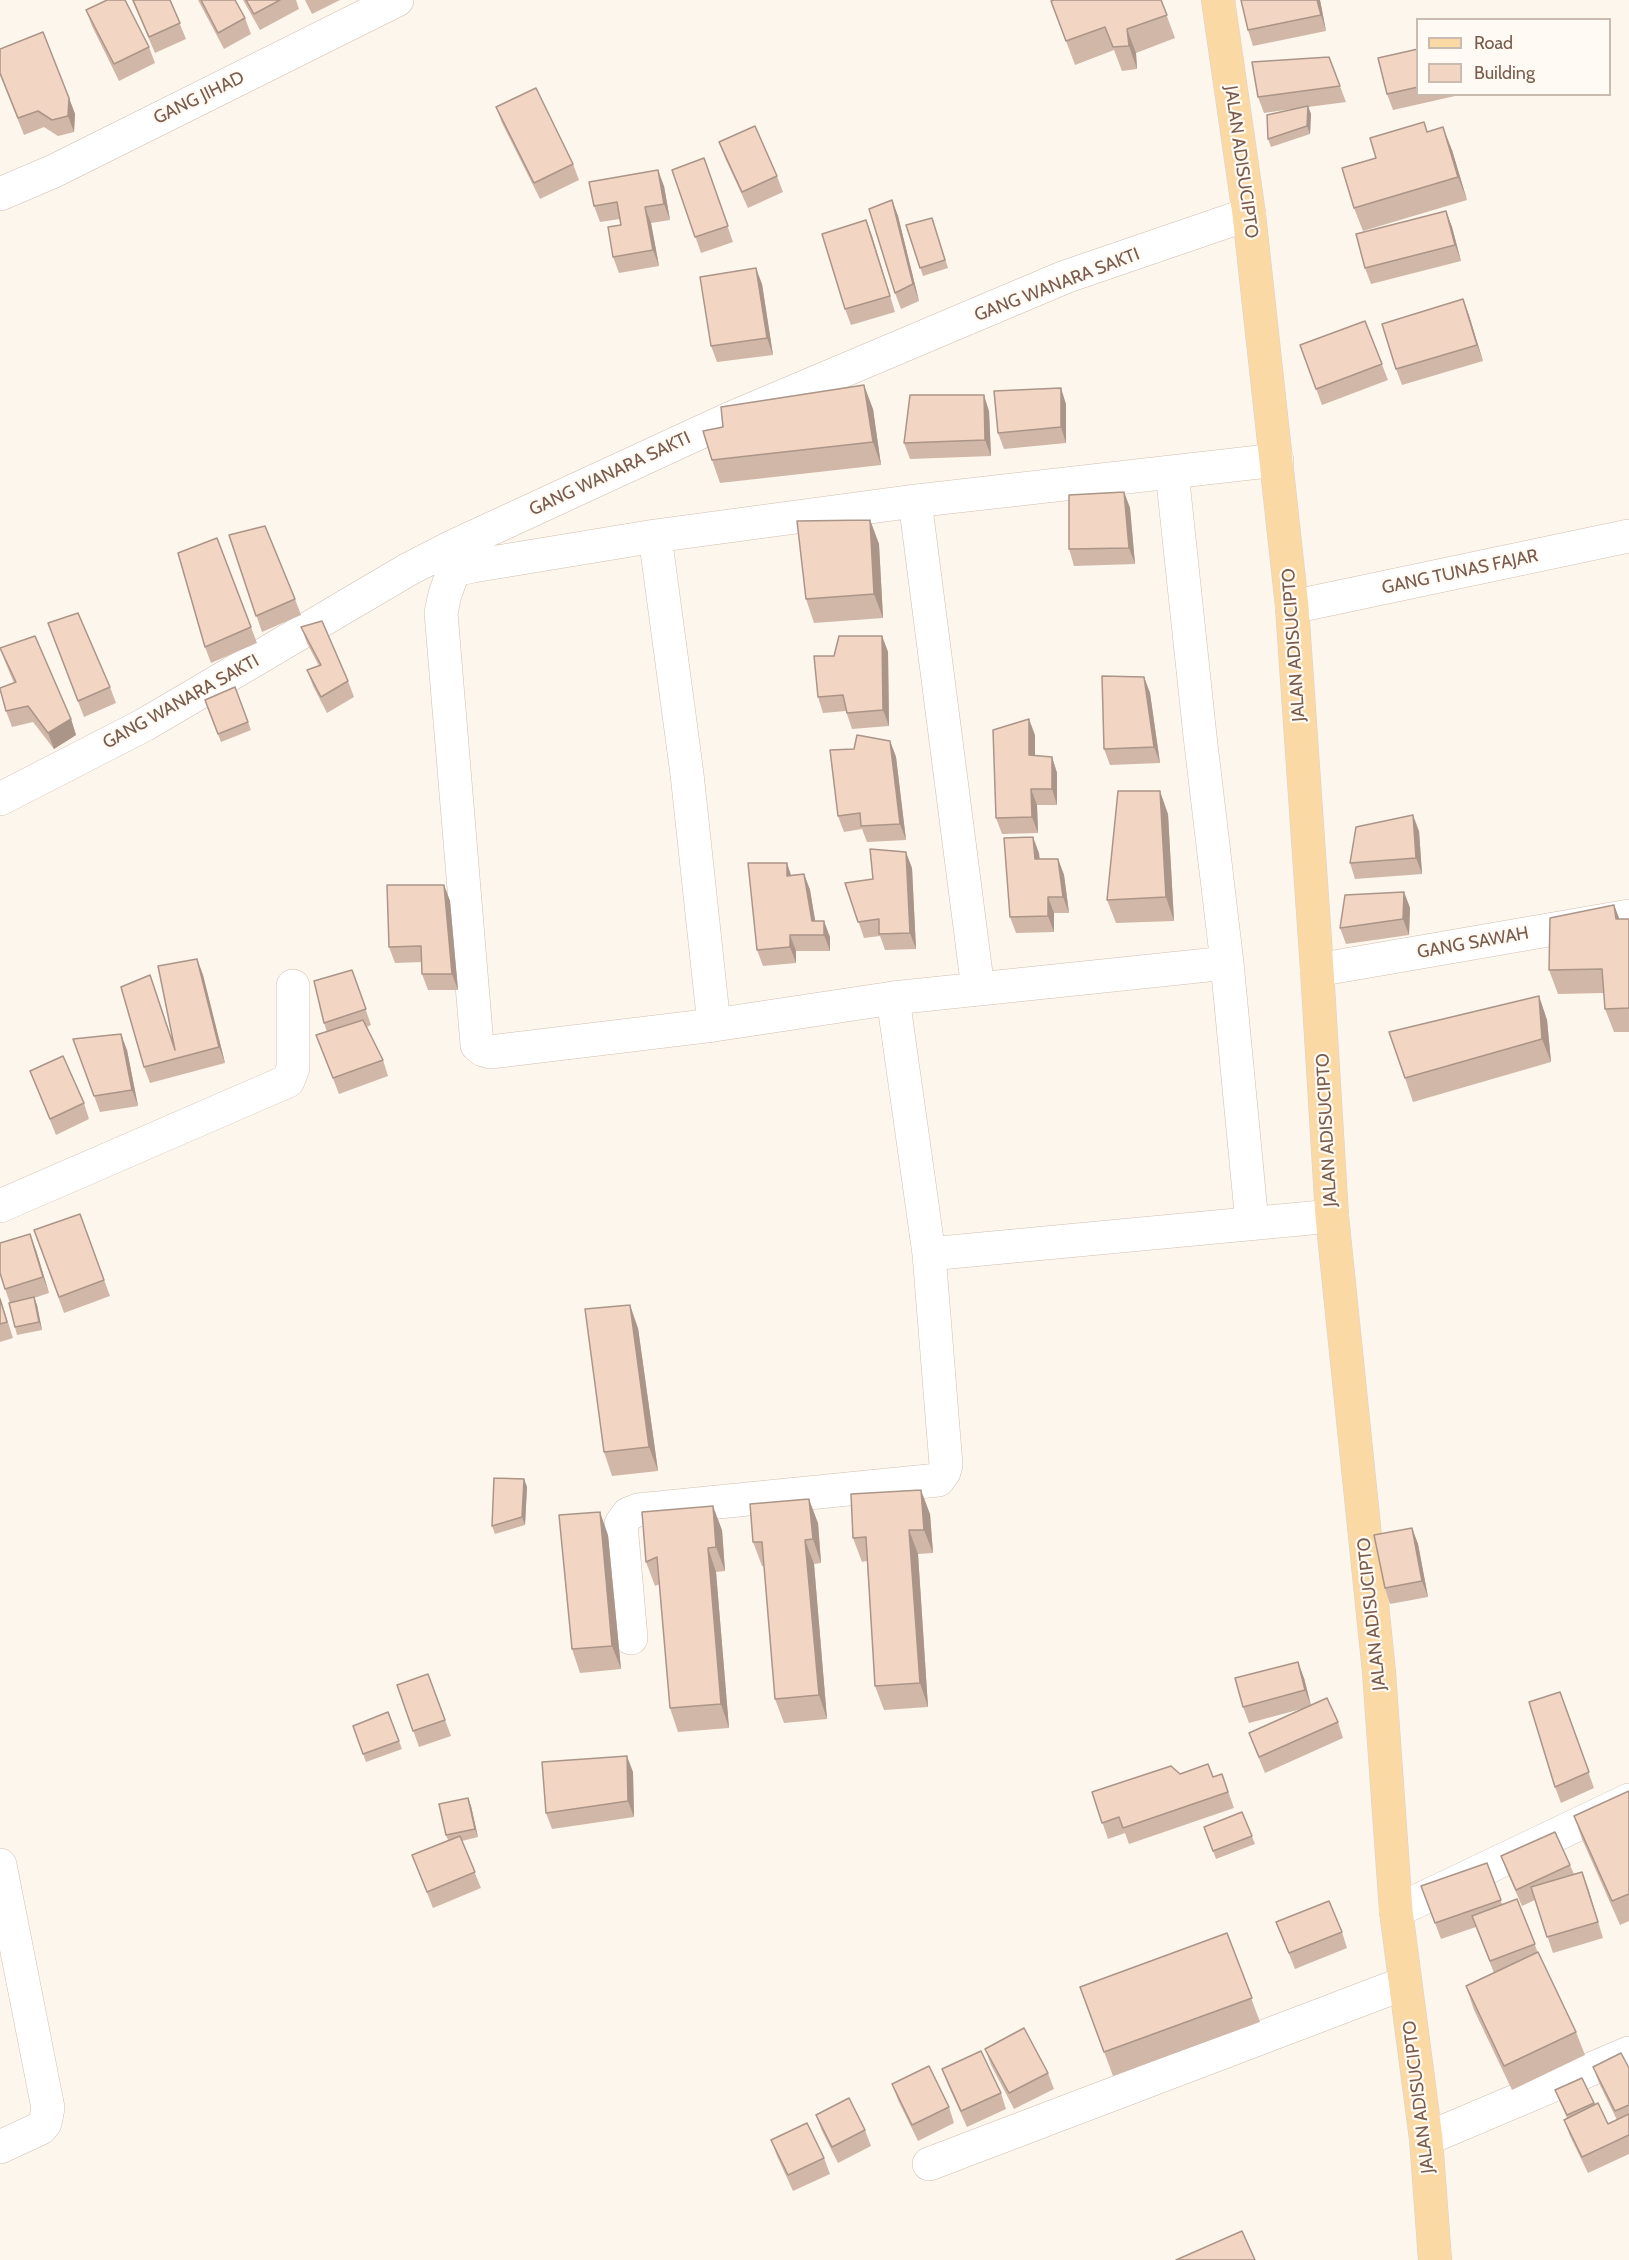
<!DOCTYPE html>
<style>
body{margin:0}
#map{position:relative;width:1629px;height:2260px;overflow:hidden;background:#fdf6ec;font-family:Cabin,sans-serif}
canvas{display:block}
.legend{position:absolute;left:1416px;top:18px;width:195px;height:78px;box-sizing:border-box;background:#fffaf3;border:2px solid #cabbb1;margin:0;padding:8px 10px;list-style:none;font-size:18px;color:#7a5c4d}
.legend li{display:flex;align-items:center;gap:12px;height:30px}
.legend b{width:30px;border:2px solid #cabbb1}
</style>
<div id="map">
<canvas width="1629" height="2260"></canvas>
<ul class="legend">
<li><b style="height:8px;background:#fbd9a5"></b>Road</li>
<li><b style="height:16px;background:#f3d5c3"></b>Building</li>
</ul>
</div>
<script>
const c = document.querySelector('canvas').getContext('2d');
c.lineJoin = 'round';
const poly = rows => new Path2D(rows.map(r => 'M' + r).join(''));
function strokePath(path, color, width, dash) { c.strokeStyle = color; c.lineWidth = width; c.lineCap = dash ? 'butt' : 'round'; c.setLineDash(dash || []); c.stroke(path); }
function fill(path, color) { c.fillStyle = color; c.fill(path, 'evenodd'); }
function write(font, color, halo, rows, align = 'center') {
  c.font = font + ' Cabin,sans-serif'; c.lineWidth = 4.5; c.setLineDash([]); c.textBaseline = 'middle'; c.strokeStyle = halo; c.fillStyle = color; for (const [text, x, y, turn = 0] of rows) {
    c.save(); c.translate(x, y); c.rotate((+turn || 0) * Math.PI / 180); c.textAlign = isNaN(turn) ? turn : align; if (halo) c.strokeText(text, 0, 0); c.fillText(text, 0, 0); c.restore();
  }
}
const minor = poly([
 [0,194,54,171,397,0],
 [1172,472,1200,736,1227,963,1252,1223],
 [915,501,978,989],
 [655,536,687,774,714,1025],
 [1292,607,1629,536],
 [0,799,144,725,409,569,454,546,729,419,1065,277,1249,214],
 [1227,963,893,998,714,1025,490,1052,483,1050,477,1045,441,613,445,594,452,575,459,569,473,566,655,536,915,501,1277,460],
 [1317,970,1629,916],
 [0,1206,288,1081,293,1068,293,986],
 [929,1254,1332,1216],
 [631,1638,621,1524,628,1514,638,1510,938,1480,944,1472,946,1465,929,1254,893,998],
 [0,1865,48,2108,45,2123,41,2128,0,2147],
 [1396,1911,1629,1800],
 [1426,2139,1629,2053],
 [929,2164,1405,1983]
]);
const major = poly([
 [1218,0,1249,214,1292,607,1317,970,1332,1216,1379,1672,1396,1911,1426,2139,1435,2260]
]);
strokePath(minor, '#d1beb0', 34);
strokePath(major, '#dad1cd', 34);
strokePath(minor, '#fff', 33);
strokePath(major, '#fbd9a5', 33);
fill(poly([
 [132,0,170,0,186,39,155,53],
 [198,0,235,0,245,18,251,34,224,49],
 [243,0,296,0,299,9,260,30],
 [305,0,340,0,312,14],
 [1161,0,1175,38,1136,53,1137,69,1122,71,1114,50,1075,65,1051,1],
 [1320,0,1326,31,1253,46,1248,30],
 [86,10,149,47,155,63,119,81,92,26],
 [0,49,69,98,75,114,74,132,58,136,44,127,24,135,0,75],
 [1418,49,1418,94,1464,94,1393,110,1387,94],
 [1329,57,1346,102,1308,107,1311,114,1310,134,1271,147,1268,139,1292,109,1264,113,1258,97],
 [496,107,573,164,579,180,540,199,502,123],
 [1424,122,1427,132,1452,150,1467,200,1363,231,1354,208,1376,158],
 [719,142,777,176,783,192,748,208,725,158],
 [704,158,733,242,701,253,672,170],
 [664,186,670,220,651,223,659,266,619,273,613,257,621,225,620,219,600,222,594,206],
 [892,200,898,216,919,301,901,309,895,293],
 [1446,211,1452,227,1461,261,1371,284,1365,268],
 [932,218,948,268,923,276,906,225],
 [866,220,895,312,851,325,845,309],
 [762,284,773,355,717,362,711,346],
 [1463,299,1483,361,1402,385,1396,369],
 [1365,321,1388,380,1322,405,1300,345],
 [1066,404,1066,443,1004,449,998,433],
 [873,409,881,465,720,483,712,460,723,427],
 [989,411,991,456,910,459,904,443],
 [1124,492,1130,508,1135,564,1074,566,1069,549],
 [870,520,879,544,883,618,814,623,806,599],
 [229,535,295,599,301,615,262,632],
 [217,538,257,643,211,663,205,647],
 [301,627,348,681,354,697,327,713,313,686,307,670,319,666,307,643],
 [882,636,888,652,889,726,852,729,846,711,823,713,818,697,834,656],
 [54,639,110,687,116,703,84,717],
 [0,648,71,719,76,735,54,749,33,722,12,727,6,711,14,683,6,664],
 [1144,677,1150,693,1160,763,1110,765,1104,749],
 [235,687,251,730,221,742,205,700],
 [1035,735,1035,756,1052,757,1057,773,1057,805,1037,805,1038,833,1002,834,996,818],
 [890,741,896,757,906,840,867,842,862,829,844,832,838,816,854,749],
 [1168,814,1174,921,1116,923,1107,900],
 [1419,831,1422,874,1355,879,1350,863],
 [1039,853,1040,859,1058,859,1064,875,1069,913,1054,913,1054,932,1016,933,1010,917],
 [787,863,791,875,804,874,810,890,815,921,830,937,830,951,796,951,796,963,763,966,757,950],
 [912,868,916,949,885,950,880,936,864,938,845,883,873,879],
 [444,885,450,901,458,990,428,990,422,974,422,962,395,963,389,947],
 [1404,892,1410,908,1409,935,1346,944,1340,928],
 [1614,905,1619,919,1629,919,1629,1032,1614,1032,1605,1009,1604,993,1558,994,1549,970],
 [197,959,203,975,225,1063,150,1083,144,1067,175,1047],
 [352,970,371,1025,367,1027,383,1060,388,1076,339,1094,316,1035,327,1032,324,1023],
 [1539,996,1547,1020,1551,1062,1413,1102,1405,1078],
 [73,1039,127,1050,138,1106,100,1112],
 [30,1071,84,1103,89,1119,56,1135],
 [80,1214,110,1296,64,1313,34,1230],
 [36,1250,49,1293,34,1298,37,1305,42,1330,17,1335,15,1327,10,1303,5,1289],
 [0,1297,13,1338,0,1342],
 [638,1328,658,1471,612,1476,604,1452],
 [524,1479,527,1487,525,1525,495,1534,492,1526],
 [930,1514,933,1553,918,1554,928,1707,884,1710,875,1686,867,1561,862,1562,853,1538],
 [818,1523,821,1563,814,1564,827,1719,784,1723,775,1699,764,1566,762,1566,753,1542],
 [1412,1528,1418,1544,1428,1597,1390,1604,1385,1588],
 [722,1530,725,1571,716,1572,729,1728,678,1732,670,1708,660,1584,655,1586,646,1562],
 [608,1535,621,1669,580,1673,572,1649],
 [428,1674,451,1736,419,1747,397,1685],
 [1304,1678,1311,1705,1338,1722,1343,1738,1265,1773,1255,1749,1249,1733,1305,1708,1249,1723,1243,1707],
 [1560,1692,1594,1788,1561,1803,1555,1787],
 [388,1712,402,1749,366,1762,353,1726],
 [633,1772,634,1817,552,1829,546,1813],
 [1180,1774,1213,1777,1222,1774,1234,1808,1129,1844,1125,1833,1108,1839,1092,1792],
 [1629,1791,1629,1921,1620,1925,1582,1839,1574,1816],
 [468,1798,471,1806,478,1837,462,1841,481,1888,433,1908,412,1855,448,1840,446,1835],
 [1242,1812,1255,1844,1216,1859,1204,1827],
 [1501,1856,1570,1865,1574,1874,1582,1872,1603,1938,1553,1953,1535,1900,1522,1906,1507,1872],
 [1487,1863,1502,1904,1517,1899,1538,1953,1576,2032,1585,2055,1512,2090,1474,2010,1466,1986,1494,1973,1476,1927,1441,1939,1421,1886],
 [1276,1922,1342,1932,1347,1948,1295,1969],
 [1227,1933,1260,2022,1113,2076,1080,1987],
 [985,2049,1048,2073,1054,2089,1014,2109,991,2065],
 [1593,2067,1629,2068,1629,2154,1588,2173,1570,2136,1564,2120,1567,2118,1555,2090,1582,2078,1595,2105,1608,2124,1617,2120,1599,2083],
 [942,2069,1001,2093,1006,2109,967,2127,948,2085],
 [892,2084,949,2107,954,2123,918,2141,898,2100],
 [816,2115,865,2130,871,2146,838,2163,822,2131],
 [771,2140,824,2158,830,2174,793,2191,777,2156]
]), '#d1b7a8');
fill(poly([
 [1317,0,1320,0,1326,31,1321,15],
 [1127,29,1136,53,1137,69,1129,46],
 [69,98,75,114,74,132,68,116],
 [1308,106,1311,114,1310,134,1307,126],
 [1443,127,1452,150,1467,200,1458,177],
 [658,170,664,186,670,220,664,204],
 [892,200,898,216,919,301,913,284],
 [645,207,651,223,659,266,653,250],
 [1446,211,1452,227,1461,261,1455,245],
 [866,220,872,236,895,312,890,296],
 [756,268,762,284,773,355,767,338],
 [1463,299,1469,315,1483,361,1477,345],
 [864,385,873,409,881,465,873,442],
 [1061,388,1066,404,1066,443,1061,427],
 [984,395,989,411,991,456,985,440],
 [1124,492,1130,508,1135,564,1129,548],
 [870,520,879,544,883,618,874,594],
 [882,636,888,652,889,726,883,710],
 [1144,677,1150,693,1160,763,1154,747],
 [71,719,76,735,54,749,48,733],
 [1029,719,1035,735,1035,771,1029,755],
 [890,741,896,757,906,840,900,824],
 [1052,757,1057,773,1057,805,1052,789],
 [1031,789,1037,805,1038,833,1032,817],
 [1160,791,1168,814,1174,921,1166,897],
 [1413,815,1419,831,1422,874,1416,858],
 [1033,837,1039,853,1040,875,1035,859],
 [906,852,912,868,916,949,910,933],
 [1058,859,1064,875,1069,913,1063,897],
 [787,863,792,879,787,876],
 [804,874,810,890,818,937,812,921],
 [444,885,450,901,458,990,452,974],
 [1404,892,1410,908,1409,935,1403,919],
 [1048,897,1054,913,1054,932,1048,916],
 [1614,905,1623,928,1616,919],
 [824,921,830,937,830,951,824,935],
 [790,935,796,951,796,963,790,947],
 [197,959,203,975,225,1063,219,1047],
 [1539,996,1547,1020,1551,1062,1542,1039],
 [121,1034,127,1050,138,1106,132,1090],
 [30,1234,36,1250,49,1293,43,1277],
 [34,1297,37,1305,42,1330,39,1322],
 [630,1305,638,1328,658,1471,649,1447],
 [524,1479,527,1487,525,1525,522,1517],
 [921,1490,930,1514,933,1553,924,1530],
 [809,1499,818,1523,821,1563,813,1539],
 [713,1506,722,1530,725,1571,716,1547],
 [600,1512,608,1535,621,1669,612,1646],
 [1412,1528,1418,1544,1428,1597,1422,1581],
 [909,1530,918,1554,928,1707,920,1683],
 [805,1540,814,1564,827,1719,819,1695],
 [708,1548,716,1572,729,1728,721,1704],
 [1298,1662,1304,1678,1311,1706,1305,1690],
 [627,1756,633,1772,634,1817,628,1801],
 [468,1798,471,1806,478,1837,475,1829],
 [1582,1872,1588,1888,1603,1938,1598,1922]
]), '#aa9588');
const building = poly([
 [107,0,125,0,149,47,114,64,86,10,107,0],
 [133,0,170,0,180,23,149,37,133,0],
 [201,0,235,0,245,18,218,33,201,0],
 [246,0,280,0,254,14,246,0],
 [1054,0,1161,0,1167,15,1127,29,1129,46,1113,47,1105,27,1066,41,1051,1,1054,0],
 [1241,0,1317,0,1321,15,1248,30,1241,0],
 [43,32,69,98,68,116,52,120,38,111,18,118,0,73,0,49,43,32],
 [1418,49,1418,87,1387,94,1378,58,1418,49],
 [1329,57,1340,86,1258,97,1252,62,1329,57],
 [536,88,573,164,534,183,496,107,536,88],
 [1308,106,1307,126,1268,139,1267,115,1308,106],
 [1424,122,1427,132,1443,127,1458,177,1354,208,1342,168,1376,158,1370,138,1424,122],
 [755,126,777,176,742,192,719,142,755,126],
 [704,158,728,226,695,237,672,170,704,158],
 [658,170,664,204,645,207,653,250,613,257,608,227,621,225,617,202,594,206,589,182,658,170],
 [892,200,913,284,895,293,869,209,892,200],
 [1446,211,1455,245,1365,268,1356,234,1446,211],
 [932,218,945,260,920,268,906,225,932,218],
 [866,220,890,296,845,309,822,234,866,220],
 [756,268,767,338,711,346,700,277,756,268],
 [1463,299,1477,345,1396,369,1382,324,1463,299],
 [1365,321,1382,364,1316,389,1300,345,1365,321],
 [864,385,873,442,712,460,703,431,723,427,721,407,864,385],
 [1061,388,1061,427,998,433,994,391,1061,388],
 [910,395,984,395,985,440,904,443,910,395],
 [1124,492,1129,548,1069,549,1069,495,1124,492],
 [870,520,874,594,806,599,797,521,870,520],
 [265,526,295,599,256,616,229,535,265,526],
 [217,538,251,627,205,647,178,553,217,538],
 [78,613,110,687,78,701,48,623,78,613],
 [322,621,348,681,321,697,307,670,321,665,301,627,322,621],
 [35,636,71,719,48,733,28,706,6,711,0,689,0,688,16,682,0,648,35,636],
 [839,636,882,636,883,710,847,713,843,695,818,697,814,656,834,656,839,636],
 [1102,676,1144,677,1154,747,1104,749,1102,676],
 [235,687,248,722,218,734,205,700,235,687],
 [1029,719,1029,755,1052,757,1052,789,1031,789,1032,817,996,818,993,730,1029,719],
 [857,735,890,741,900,824,861,826,860,813,838,816,830,750,854,749,857,735],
 [1118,791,1160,791,1166,897,1107,900,1118,791],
 [1413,815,1416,858,1350,863,1356,827,1413,815],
 [1033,837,1035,859,1058,859,1063,897,1048,897,1048,916,1010,917,1004,838,1033,837],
 [870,849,906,852,910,933,879,934,879,919,858,922,845,883,873,879,870,849],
 [748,863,787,863,787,876,804,874,812,921,824,921,824,935,790,935,790,947,757,950,748,863],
 [387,885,444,885,452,974,422,974,421,946,389,947,387,885],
 [1404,892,1403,919,1340,928,1345,895,1404,892],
 [1614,905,1616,919,1629,919,1629,1008,1605,1009,1602,969,1549,970,1550,918,1614,905],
 [197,959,219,1047,144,1067,121,987,150,975,175,1050,158,966,197,959],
 [352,970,366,1009,324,1023,314,981,352,970],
 [1539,996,1542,1039,1405,1078,1389,1032,1539,996],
 [363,1020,383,1060,333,1078,316,1035,363,1020],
 [121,1034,132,1090,94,1096,73,1039,121,1034],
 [63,1056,84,1103,50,1119,30,1071,63,1056],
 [80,1214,104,1280,59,1297,34,1230,80,1214],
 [30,1234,43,1277,5,1289,0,1273,0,1243,30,1234],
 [34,1297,39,1322,15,1327,9,1303,34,1297],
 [0,1299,7,1322,0,1324,0,1299],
 [630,1305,649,1447,604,1452,585,1309,630,1305],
 [494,1478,524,1479,522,1517,492,1526,494,1478],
 [921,1490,924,1530,909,1530,920,1683,875,1686,866,1537,853,1538,851,1494,921,1490],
 [809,1499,813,1539,805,1540,819,1695,775,1699,762,1542,753,1542,750,1504,809,1499],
 [713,1506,716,1547,708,1548,721,1704,670,1708,657,1557,646,1562,642,1512,713,1506],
 [600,1512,612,1646,572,1649,559,1515,600,1512],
 [1412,1528,1422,1581,1385,1588,1374,1535,1412,1528],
 [1298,1662,1305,1690,1243,1707,1235,1678,1298,1662],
 [428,1674,445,1720,413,1731,397,1685,428,1674],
 [1560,1692,1589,1772,1555,1787,1529,1702,1560,1692],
 [1327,1698,1338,1722,1259,1757,1249,1733,1327,1698],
 [388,1712,399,1741,363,1754,353,1726,388,1712],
 [627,1756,628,1801,546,1813,542,1762,627,1756],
 [1208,1764,1213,1777,1222,1774,1228,1792,1123,1828,1119,1817,1102,1823,1092,1792,1171,1766,1180,1774,1208,1764],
 [1629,1791,1629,1894,1612,1901,1574,1816,1629,1791],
 [468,1798,475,1829,446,1835,439,1804,468,1798],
 [1242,1812,1252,1836,1213,1851,1204,1827,1242,1812],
 [1555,1832,1570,1865,1516,1890,1501,1856,1555,1832],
 [460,1836,475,1872,427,1892,412,1855,460,1836],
 [1487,1863,1501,1900,1435,1923,1421,1886,1487,1863],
 [1582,1872,1598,1922,1547,1937,1531,1887,1582,1872],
 [1517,1899,1535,1944,1490,1961,1472,1916,1517,1899],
 [1329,1901,1342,1932,1289,1953,1276,1922,1329,1901],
 [1227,1933,1252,1998,1104,2052,1080,1987,1227,1933],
 [1538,1952,1576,2032,1504,2066,1466,1986,1538,1952],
 [1024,2028,1048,2073,1009,2093,985,2049,1024,2028],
 [981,2051,1001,2093,961,2111,942,2069,981,2051],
 [1621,2053,1629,2068,1629,2105,1615,2111,1593,2067,1621,2053],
 [929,2066,949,2107,912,2125,892,2084,929,2066],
 [1582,2078,1594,2103,1567,2115,1555,2090,1582,2078],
 [849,2098,865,2130,832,2147,816,2115,849,2098],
 [1598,2103,1608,2124,1629,2114,1629,2135,1582,2157,1564,2120,1598,2103],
 [807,2123,824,2158,788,2175,771,2140,807,2123],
 [1242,2231,1255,2260,1176,2260,1242,2231]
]);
fill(building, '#f3d5c3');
strokePath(building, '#aa9588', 1.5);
write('18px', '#7a5c4d', '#fffaf3', [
 ["GANG JIHAD",199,98,-26],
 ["JALAN ADISUCIPTO",1241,162,82],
 ["GANG WANARA SAKTI",1057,285,-21],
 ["GANG WANARA SAKTI",610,474,-25],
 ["GANG TUNAS FAJAR",1460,572,-12],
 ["JALAN ADISUCIPTO",1294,645,-94],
 ["GANG WANARA SAKTI",181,702,-29],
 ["GANG SAWAH",1473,943,-10],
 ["JALAN ADISUCIPTO",1327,1130,-93],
 ["JALAN ADISUCIPTO",1372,1614,-96],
 ["JALAN ADISUCIPTO",1419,2097,-97]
]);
</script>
